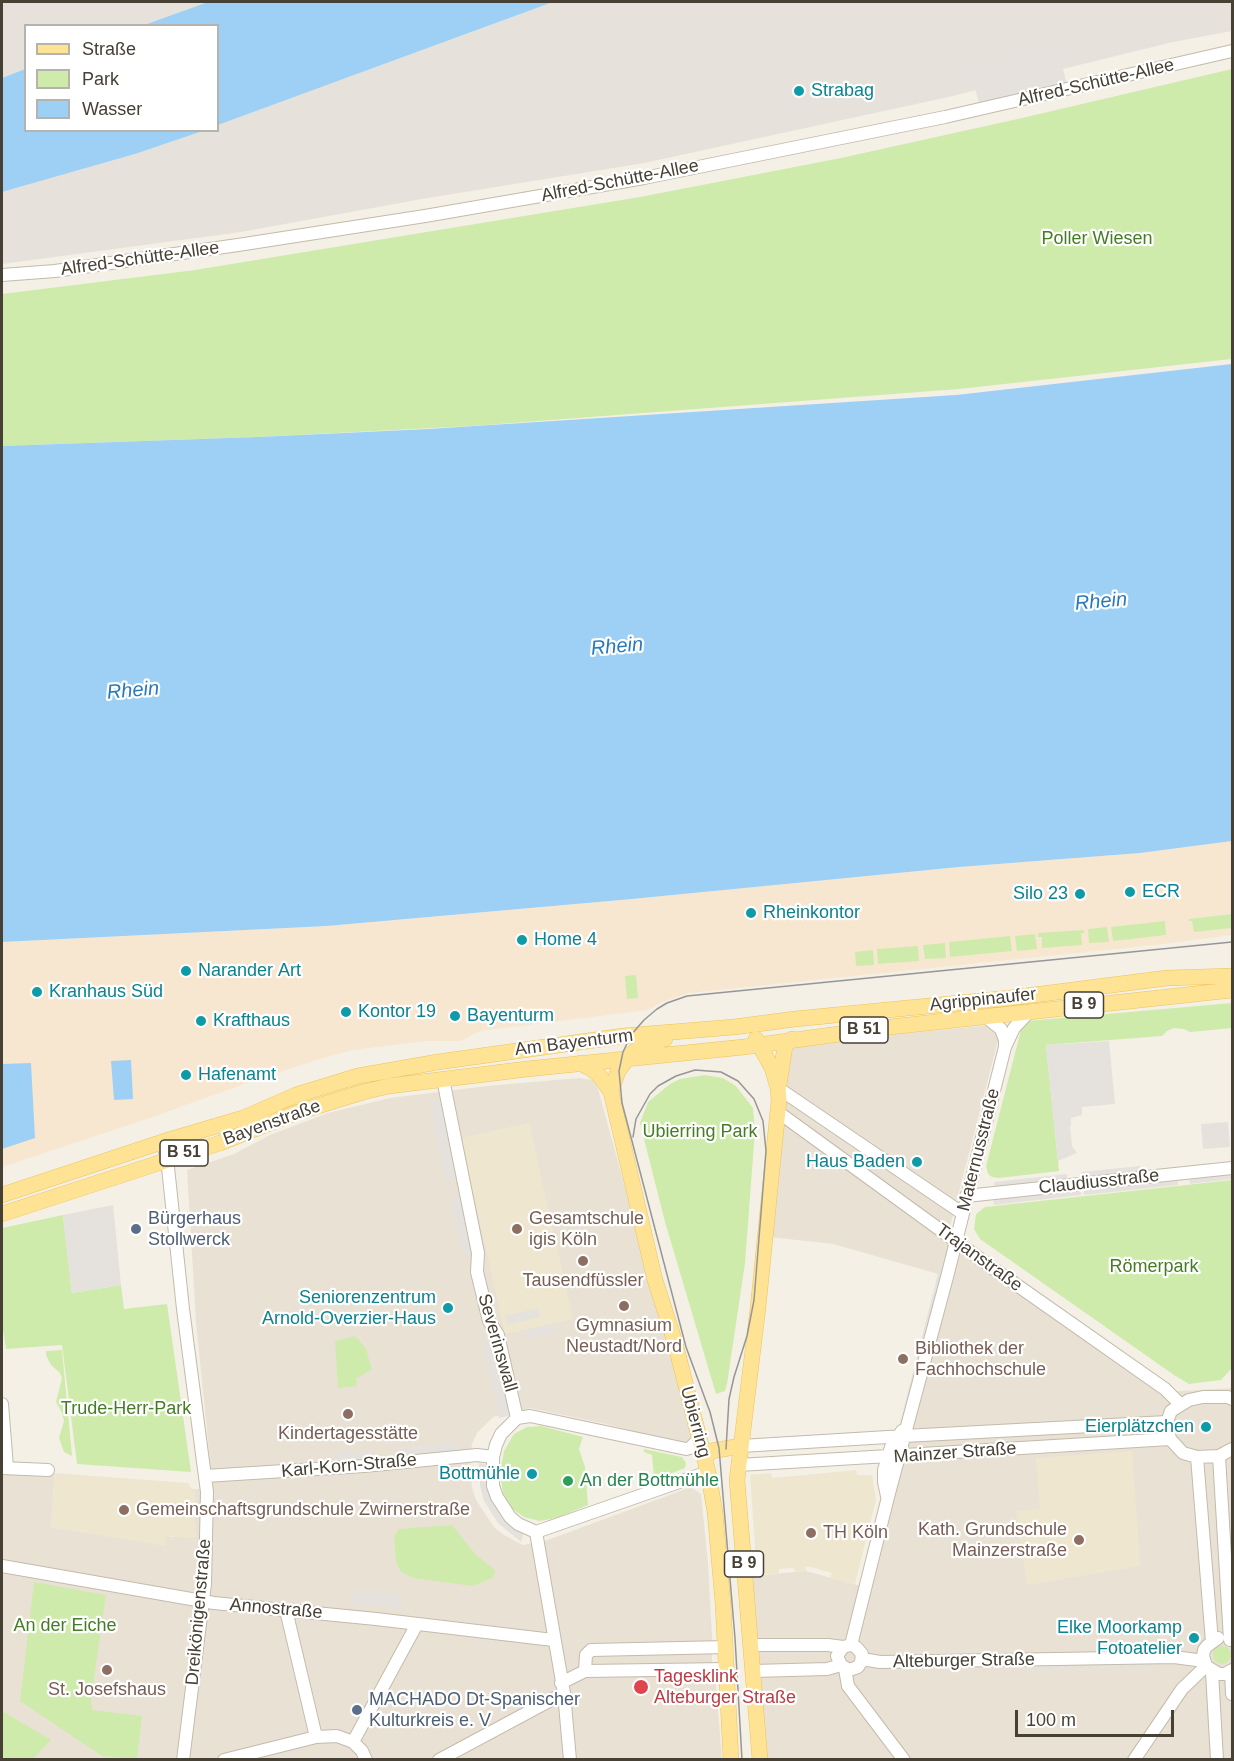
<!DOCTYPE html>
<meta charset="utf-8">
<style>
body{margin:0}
#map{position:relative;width:1234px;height:1761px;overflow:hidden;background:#f4f0e6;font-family:Helvetica,sans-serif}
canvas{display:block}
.frame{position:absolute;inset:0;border:3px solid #474035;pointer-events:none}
.legend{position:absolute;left:24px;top:24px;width:195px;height:108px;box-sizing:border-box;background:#fff;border:2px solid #b5b3ae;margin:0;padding:8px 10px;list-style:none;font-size:18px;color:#474035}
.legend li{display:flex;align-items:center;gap:12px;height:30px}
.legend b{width:30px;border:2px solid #b5b3ae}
.scale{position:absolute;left:1015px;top:1710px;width:159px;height:27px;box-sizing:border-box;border:3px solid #474035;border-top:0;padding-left:8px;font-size:18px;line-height:21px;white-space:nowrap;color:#474035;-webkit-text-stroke:4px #fff;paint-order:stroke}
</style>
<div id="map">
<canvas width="1234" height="1761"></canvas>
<div class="frame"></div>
<ul class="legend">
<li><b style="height:8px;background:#ffe394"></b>Straße</li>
<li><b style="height:16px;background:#ceebac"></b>Park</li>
<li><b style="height:16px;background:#9ed0f5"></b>Wasser</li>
</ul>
<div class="scale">100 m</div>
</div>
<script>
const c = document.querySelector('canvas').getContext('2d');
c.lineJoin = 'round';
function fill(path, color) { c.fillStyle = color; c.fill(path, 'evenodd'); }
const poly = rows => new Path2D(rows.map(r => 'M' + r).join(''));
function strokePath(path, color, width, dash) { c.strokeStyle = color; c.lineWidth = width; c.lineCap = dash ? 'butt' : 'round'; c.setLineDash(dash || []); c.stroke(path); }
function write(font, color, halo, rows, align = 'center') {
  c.font = font + ' Helvetica,sans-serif'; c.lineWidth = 4.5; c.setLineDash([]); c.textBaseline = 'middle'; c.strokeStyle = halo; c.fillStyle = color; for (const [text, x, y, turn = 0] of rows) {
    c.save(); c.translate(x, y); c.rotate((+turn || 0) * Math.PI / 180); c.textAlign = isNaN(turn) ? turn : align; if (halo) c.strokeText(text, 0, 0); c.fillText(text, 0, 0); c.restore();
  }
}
fill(poly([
 [991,1025,999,1037,947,1238,1162,1392,1232,1388,1232,1759,765,1759,750,1576,806,1571,868,1588,949,1277,833,1244,769,1237,789,1045],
 [579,1078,593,1080,598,1089,693,1435,686,1445,606,1424,530,1408,493,1417,477,1433,472,1444,470,1459,472,1488,476,1500,494,1527,504,1535,523,1545,545,1541,691,1487,701,1494,708,1563,712,1634,712,1662,716,1685,722,1759,2,1759,2,1474,48,1477,55,1473,51,1527,165,1545,165,1536,174,1537,174,1488,213,1490,196,1322,187,1170,234,1154,270,1135,328,1113,390,1098,487,1086]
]), '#e9e2d4');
fill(poly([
 [1232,841,1232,935,1155,945,689,993,662,1002,648,1010,480,1031,461,1041,426,1041,353,1050,326,1057,258,1079,147,1119,2,1167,2,942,327,926,632,899,959,867,1140,853]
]), '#f8e7d0');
fill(poly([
 [2,2,208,2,144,25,26,26,25,69,2,78],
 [553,2,1232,2,1232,31,1173,42,944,98,644,163,422,199,241,232,2,264,2,192,135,154,203,131,218,130,218,125]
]), '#e6e1db');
fill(poly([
 [529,1123,573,1319,505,1334,461,1138],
 [1132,1451,1140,1566,1027,1585,1016,1511,1040,1509,1036,1458],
 [856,1470,857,1475,872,1475,876,1500,855,1584,830,1578,832,1573,811,1567,806,1567,806,1571,795,1572,794,1568,779,1569,779,1573,757,1575,750,1475,771,1473,772,1478],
 [55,1473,188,1483,195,1493,196,1538,166,1536,165,1546,51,1527]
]), '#eee6cf');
fill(poly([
 [1232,69,1232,359,959,389,473,426,258,437,2,446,2,294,195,270,640,197,841,158,1022,118],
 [1232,914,1232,928,1194,932,1192,921,1189,921,1189,919],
 [1165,921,1166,935,1113,941,1111,927],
 [1107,927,1109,942,1089,943,1088,929],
 [1084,930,1084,933,1081,933,1082,945,1042,948,1042,937,1038,937,1038,933],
 [1035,934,1037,949,1017,951,1015,936],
 [1010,936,1012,951,950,957,949,942],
 [945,943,946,958,925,959,923,945],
 [918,946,919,961,878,964,877,949],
 [873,950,874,965,856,966,855,952],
 [636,975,638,998,627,999,625,976],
 [1232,1003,1232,1028,1190,1032,1184,1029,1174,1028,1167,1031,1162,1036,1046,1045,1059,1171,999,1178,992,1177,988,1174,986,1166,1021,1030,1027,1021],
 [705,1075,723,1078,736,1086,753,1108,755,1131,745,1263,727,1384,725,1391,716,1394,665,1222,640,1123,648,1102,670,1084,680,1079],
 [1232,1180,1232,1368,1221,1380,1189,1384,1174,1375,980,1239,974,1229,976,1214,985,1207],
 [63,1215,72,1293,121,1285,124,1309,167,1304,191,1472,77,1464,62,1345,6,1349,2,1323,2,1228],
 [355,1336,366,1349,372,1370,356,1378,357,1386,338,1388,335,1341],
 [62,1350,72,1456,64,1452,59,1438,64,1421,62,1413,56,1402,62,1378,60,1373,51,1365,46,1355,46,1351],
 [541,1426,583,1437,579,1449,585,1467,588,1505,557,1518,539,1521,524,1517,511,1508,504,1497,500,1474,504,1451,514,1434,527,1427],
 [644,1449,682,1457,686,1463,685,1468,647,1483,646,1480,654,1477,652,1455,644,1452],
 [452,1525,476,1555,496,1571,492,1578,473,1586,413,1578,401,1572,396,1562,394,1536,399,1529],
 [34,1582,106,1595,91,1699,92,1710,142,1716,137,1759,102,1756,20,1701],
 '1213 1655a9 9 0 1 1 18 0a9 9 0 1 1-18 0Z',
 [2,1711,51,1740,33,1759,2,1759]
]), '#ceebac');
fill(poly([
 [1059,52,1061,60,973,79,971,72],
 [1063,69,1067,85,979,104,975,88],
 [1109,1041,1115,1104,1082,1107,1082,1115,1071,1118,1071,1126,1070,1126,1072,1146,1077,1153,1058,1161,1046,1045],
 [442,1100,459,1178,446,1180,429,1103],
 [1228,1122,1230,1147,1203,1149,1201,1124],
 [1140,1166,1141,1173,1082,1180,1081,1172],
 [1232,1172,1232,1179,1190,1184,1189,1177],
 [1067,1174,1068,1182,995,1190,994,1182],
 [1177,1177,1178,1185,1084,1195,1083,1188],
 [1080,1188,1081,1195,994,1205,993,1198],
 [462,1193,476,1253,463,1256,450,1196],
 [113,1205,121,1285,72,1293,63,1215],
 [943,1254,946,1254,943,1270,903,1424,900,1423],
 [538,1308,540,1317,507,1325,505,1316],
 [555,1324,557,1332,526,1339,524,1331],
 [494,1338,512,1415,499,1418,482,1340],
 [457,1443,458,1452,398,1457,397,1448],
 [372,1450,373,1458,335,1460,334,1453],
 [479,1463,487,1464,488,1486,497,1509,504,1518,524,1532,521,1542,498,1523,484,1501,480,1486],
 [354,1589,403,1595,401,1609,352,1603],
 [1155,1665,1155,1668,1030,1671,1030,1668]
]), '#e5e2de');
fill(poly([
 [208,2,553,2,218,125,218,26,144,25],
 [25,69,26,130,203,131,135,154,2,192,2,78],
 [1232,364,1232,841,1140,853,959,867,632,899,327,926,2,942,2,446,258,437,429,429,956,395],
 [131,1060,133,1099,114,1100,111,1061],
 [31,1063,35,1138,2,1149,2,1064]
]), '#9ed0f5');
const minor = poly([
 [2,275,55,271,238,245,425,216,644,178,945,117,1232,51],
 [986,1017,1001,1029,1005,1040,1005,1047],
 [443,1079,478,1253,477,1272,489,1321,498,1335,517,1418],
 [778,1088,962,1213],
 [778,1112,994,1269,1165,1389,1180,1404],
 [162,1142,167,1158,183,1309,207,1492,205,1584,183,1760],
 [966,1196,1232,1168],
 [1232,1399,1228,1397,1203,1397,1189,1400,1171,1411,1167,1422,1170,1439,1183,1453,1197,1457,1219,1456,1232,1449],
 [2,1404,7,1467],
 [517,1418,530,1416,686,1449,690,1448,700,1438],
 [517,1418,501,1434,496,1445,493,1457,493,1486,497,1497,510,1517,518,1524,536,1532],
 [741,1446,904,1436,1167,1422],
 [1219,1456,1230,1640],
 [1197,1457,1212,1642],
 [739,1465,1170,1439],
 [2,1468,48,1470],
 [205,1476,364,1466,477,1455,493,1457],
 [887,1496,884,1482,884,1470,891,1447,902,1431],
 [536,1532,564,1693,570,1760],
 [536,1532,708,1472],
 [2,1566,214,1603,376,1619,553,1640],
 [286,1610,316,1737],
 [1218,1638,1207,1646,1204,1650,1203,1656,1206,1666,1219,1674,1225,1674,1232,1670],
 [751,1645,828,1645,843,1647,851,1645,856,1647,862,1654,861,1662,858,1667,849,1670,841,1665,837,1656,843,1647],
 [851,1645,888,1497,947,1277,1005,1047,1014,1028,1029,1012],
 [862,1659,880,1662,1174,1657,1204,1661],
 [845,1669,848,1686,904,1760],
 [585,1671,586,1655,591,1650,726,1647],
 [753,1671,827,1669,841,1665],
 [1231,1671,1232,1694],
 [1212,1672,1217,1760],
 [561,1683,585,1671,727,1669],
 [353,1742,417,1624],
 [224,1760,316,1737,337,1736,353,1742,362,1751,366,1760],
 [439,1760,564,1693],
 [1134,1760,1182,1689,1206,1666]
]);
const major = poly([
 [756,1039,772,1068,778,1088,779,1100,758,1308,737,1480,760,1760],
 [580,1063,590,1068,599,1075,611,1092,655,1280,674,1339,708,1472,715,1512,723,1604,731,1760],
 [779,1085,785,1046,792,1039],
 [611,1092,618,1071,631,1054,641,1047,665,1039],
 [2,1195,162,1142,243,1118,296,1095,358,1076,438,1062,623,1036,734,1027,795,1019,1010,998,1167,978,1232,976],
 [2,1214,220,1143,295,1113,363,1092,389,1086,527,1069,744,1047,890,1027,1232,990],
 [705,1458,711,1451,741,1446]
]);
strokePath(minor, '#c3bbab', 14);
strokePath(major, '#ecc35c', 16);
strokePath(minor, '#fff', 12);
strokePath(major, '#ffe394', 15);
strokePath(poly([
 [633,1137,636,1119,650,1094,658,1086,676,1076,695,1070,721,1072,738,1081,754,1099,763,1121,766,1151,754,1300,747,1336,734,1377,729,1399,726,1449],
 [742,1760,735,1638,719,1448,710,1412,686,1347,622,1103,619,1071,623,1052,631,1035,644,1020,657,1009,667,1003,687,996,1232,942]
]), '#969696', 1.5);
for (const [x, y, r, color] of [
 [799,91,6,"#0f9aa8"],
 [1130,892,6,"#0f9aa8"],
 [1080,894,6,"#0f9aa8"],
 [751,913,6,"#0f9aa8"],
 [522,940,6,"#0f9aa8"],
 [186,971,6,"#0f9aa8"],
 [37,992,6,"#0f9aa8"],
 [346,1012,6,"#0f9aa8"],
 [455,1016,6,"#0f9aa8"],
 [201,1021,6,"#0f9aa8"],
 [186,1075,6,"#0f9aa8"],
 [917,1162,6,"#0f9aa8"],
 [136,1229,6,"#5c6f8a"],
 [517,1229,6,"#8d6e63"],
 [583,1261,6,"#8d6e63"],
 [624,1306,6,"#8d6e63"],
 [448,1308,6,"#0f9aa8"],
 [903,1359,6,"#8d6e63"],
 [348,1414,6,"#8d6e63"],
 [1206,1427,6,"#0f9aa8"],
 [532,1474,6,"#0f9aa8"],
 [568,1481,6,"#2e9e5b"],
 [124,1510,6,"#8d6e63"],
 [811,1533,6,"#8d6e63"],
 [1079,1540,6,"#8d6e63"],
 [1194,1638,6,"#0f9aa8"],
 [107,1670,6,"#8d6e63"],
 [641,1687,8,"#e0444e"],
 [357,1710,6,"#5c6f8a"]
]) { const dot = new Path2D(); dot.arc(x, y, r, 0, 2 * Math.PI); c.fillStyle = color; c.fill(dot); strokePath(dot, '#fff', 2); }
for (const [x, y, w] of [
 [1084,1005,39],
 [864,1030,48],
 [184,1153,48],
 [744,1564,39]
]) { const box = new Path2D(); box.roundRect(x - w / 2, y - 13, w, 26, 4.5); c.fillStyle = '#fff'; c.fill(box); strokePath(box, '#474035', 1.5); }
write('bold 16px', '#474035', null, [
 ["B 9",1084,1005],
 ["B 51",864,1030],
 ["B 51",184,1153],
 ["B 9",744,1564]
]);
write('18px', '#474035', '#fff', [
 ["Alfred-Schütte-Allee",1096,83,-13],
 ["Alfred-Schütte-Allee",620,181,-11],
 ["Alfred-Schütte-Allee",140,259,-8],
 ["Agrippinaufer",983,1000,-6],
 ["Am Bayenturm",574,1043,-7],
 ["Bayenstraße",272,1123,-20],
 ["Maternusstraße",979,1150,-76],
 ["Claudiusstraße",1099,1182,-6],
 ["Trajanstraße",979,1258,36],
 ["Severinswall",497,1343,74],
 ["Ubierring",695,1422,75],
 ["Mainzer Straße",955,1453,-4],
 ["Karl-Korn-Straße",349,1466,-5],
 ["Annostraße",276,1609,5],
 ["Dreikönigenstraße",199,1612,-85],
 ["Alteburger Straße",964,1661,-1]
]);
write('18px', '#0d838f', '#fff', [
 ["Strabag",811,91],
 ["ECR",1142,892],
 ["Silo 23",1068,894,"right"],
 ["Rheinkontor",763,913],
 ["Home 4",534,940],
 ["Narander Art",198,971],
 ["Kranhaus Süd",49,992],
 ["Kontor 19",358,1012],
 ["Bayenturm",467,1016],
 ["Krafthaus",213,1021],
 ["Hafenamt",198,1075],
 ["Haus Baden",905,1162,"right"],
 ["Seniorenzentrum",436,1298,"right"],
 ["Arnold-Overzier-Haus",436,1319,"right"],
 ["Eierplätzchen",1194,1427,"right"],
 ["Bottmühle",520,1474,"right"],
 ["Elke Moorkamp",1182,1628,"right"],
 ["Fotoatelier",1182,1649,"right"]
], 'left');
write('18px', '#447d24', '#fff', [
 ["Poller Wiesen",1097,239],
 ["Ubierring Park",700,1132],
 ["Römerpark",1154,1267],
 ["Trude-Herr-Park",126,1409],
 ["An der Eiche",65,1626]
]);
write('18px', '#4e5e75', '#fff', [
 ["Bürgerhaus",148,1219],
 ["Stollwerck",148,1240],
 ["MACHADO Dt-Spanischer",369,1700],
 ["Kulturkreis e. V",369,1721]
], 'left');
write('18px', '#785e54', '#fff', [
 ["Gesamtschule",529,1219],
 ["igis Köln",529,1240],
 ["Tausendfüssler",583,1281,"center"],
 ["Gymnasium",624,1326,"center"],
 ["Neustadt/Nord",624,1347,"center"],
 ["Bibliothek der",915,1349],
 ["Fachhochschule",915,1370],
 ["Kindertagesstätte",348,1434,"center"],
 ["Gemeinschaftsgrundschule Zwirnerstraße",136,1510],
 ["Kath. Grundschule",1067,1530,"right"],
 ["Mainzerstraße",1067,1551,"right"],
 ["TH Köln",823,1533],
 ["St. Josefshaus",107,1690,"center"]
], 'left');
write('18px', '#27864d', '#fff', [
 ["An der Bottmühle",580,1481]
], 'left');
write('18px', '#be3a42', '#fff', [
 ["Tagesklink",654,1677],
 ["Alteburger Straße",654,1698]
], 'left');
write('italic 20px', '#2679bb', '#fff', [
 ["Rhein",1101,602,-5],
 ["Rhein",617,647,-5],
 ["Rhein",133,691,-5]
]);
</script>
